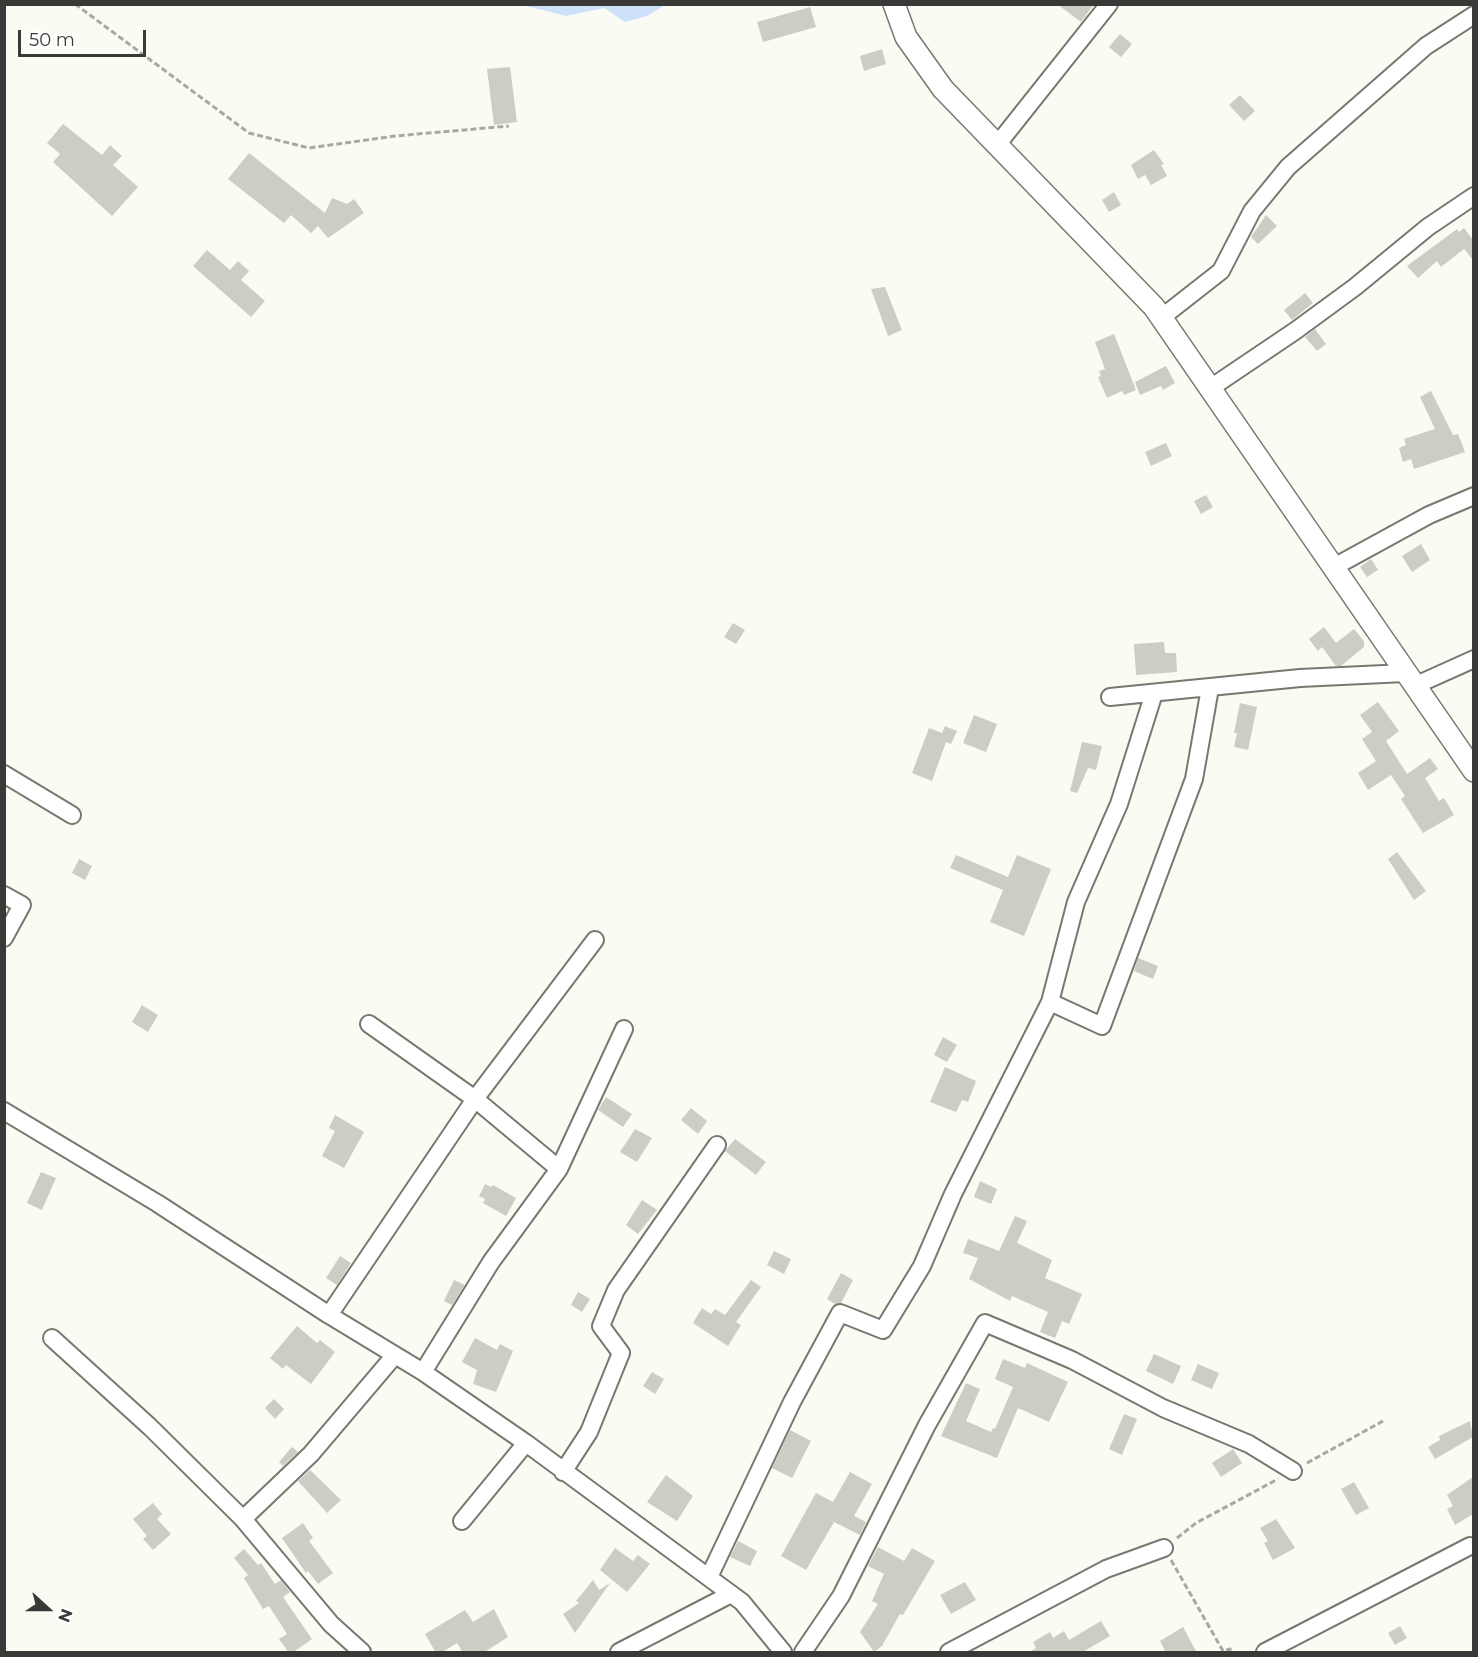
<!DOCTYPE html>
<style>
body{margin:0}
#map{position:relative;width:1478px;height:1657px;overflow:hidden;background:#fafcf3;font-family:Montserrat,sans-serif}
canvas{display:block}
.frame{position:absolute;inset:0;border:6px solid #393a37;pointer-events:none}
.north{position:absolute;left:18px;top:1579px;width:60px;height:60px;-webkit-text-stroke:4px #fff;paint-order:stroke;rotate:111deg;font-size:16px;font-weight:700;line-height:24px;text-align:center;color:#393a37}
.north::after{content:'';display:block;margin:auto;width:21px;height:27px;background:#393a37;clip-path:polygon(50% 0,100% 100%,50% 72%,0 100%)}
.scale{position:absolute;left:18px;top:30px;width:128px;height:27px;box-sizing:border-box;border:3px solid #393a37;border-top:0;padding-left:8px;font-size:18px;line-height:21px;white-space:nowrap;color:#393a37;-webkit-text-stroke:4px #fff;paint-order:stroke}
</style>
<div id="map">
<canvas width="1478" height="1657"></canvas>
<div class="frame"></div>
<div class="north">N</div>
<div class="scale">50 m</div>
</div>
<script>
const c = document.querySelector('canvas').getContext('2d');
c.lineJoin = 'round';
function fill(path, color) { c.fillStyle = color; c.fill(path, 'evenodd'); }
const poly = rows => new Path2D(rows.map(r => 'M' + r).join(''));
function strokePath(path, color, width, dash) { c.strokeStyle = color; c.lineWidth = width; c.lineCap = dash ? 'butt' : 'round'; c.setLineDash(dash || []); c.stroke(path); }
fill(poly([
 [522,5,522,4,665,5,647,16,625,22,604,8,566,16]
]), '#cde1fa');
fill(poly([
 [1057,4,1094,4,1081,22],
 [810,7,816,27,763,42,757,22],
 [1120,34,1132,44,1121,57,1109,47],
 [882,49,886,64,864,71,860,56],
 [510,67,517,122,494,125,487,69],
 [1240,95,1255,111,1244,121,1229,105],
 [63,124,102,155,110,145,122,156,113,165,138,187,112,216,53,162,60,154,47,143],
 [1154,150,1164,164,1161,165,1167,176,1151,185,1145,175,1138,179,1131,165],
 [249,153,325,213,332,198,347,204,354,199,364,213,328,238,318,226,311,233,291,215,284,223,228,179],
 [1114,192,1121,205,1109,212,1102,200],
 [1266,215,1277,226,1258,244,1251,237],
 [1464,228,1473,240,1473,260,1464,249,1441,267,1437,261,1418,278,1407,266,1457,229,1459,232],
 [207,250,230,270,238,261,249,271,241,280,265,301,251,317,193,266],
 [885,287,902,330,888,336,871,289],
 [1305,293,1313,303,1292,320,1284,310],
 [1315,329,1326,344,1317,351,1305,337],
 [1114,334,1136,390,1124,395,1122,391,1107,398,1098,377,1101,376,1099,371,1105,369,1095,342],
 [1166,366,1175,383,1163,390,1161,386,1140,395,1135,382],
 [1431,391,1453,435,1458,434,1465,452,1414,469,1411,459,1403,462,1399,448,1406,445,1404,439,1435,429,1420,397],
 [1166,443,1172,456,1151,466,1145,452],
 [1206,495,1213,507,1201,514,1194,501],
 [1421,544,1430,560,1412,572,1402,556],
 [1371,559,1378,570,1367,577,1360,567],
 [733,623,745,630,736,644,724,637],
 [1324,627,1336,643,1354,629,1364,641,1364,647,1341,666,1336,666,1322,647,1318,651,1309,639],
 [1164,642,1165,653,1176,653,1177,672,1136,675,1134,644],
 [1378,702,1399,731,1386,741,1407,774,1430,758,1438,769,1425,778,1439,801,1444,798,1454,815,1423,833,1401,799,1405,796,1391,775,1368,790,1358,773,1376,761,1362,739,1372,732,1360,715],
 [1240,703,1257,707,1248,750,1234,747,1237,733,1234,733],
 [974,715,997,724,986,752,963,743],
 [945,726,957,731,951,744,946,742,932,781,912,773,929,728,942,733],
 [1082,742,1102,746,1096,770,1088,768,1077,793,1070,791],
 [1397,852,1426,891,1414,900,1388,859],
 [956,855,1008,877,1017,855,1051,869,1024,936,990,922,1003,890,950,868],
 [79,859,92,866,85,880,72,873],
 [1138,958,1158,966,1153,979,1134,971],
 [142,1005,158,1015,148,1032,132,1022],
 [943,1037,957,1045,947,1062,934,1055],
 [945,1067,976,1081,968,1102,962,1100,956,1112,930,1102],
 [606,1097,632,1114,623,1127,598,1110],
 [691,1108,707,1121,698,1134,681,1120],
 [335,1115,364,1132,344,1168,322,1156,335,1131,329,1128],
 [635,1129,652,1138,637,1162,620,1152],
 [735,1139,766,1162,756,1175,725,1151],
 [41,1172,56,1178,42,1210,27,1203],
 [980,1181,997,1189,991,1204,974,1197],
 [485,1184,491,1187,493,1185,516,1198,506,1216,483,1203,485,1199,479,1196],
 [642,1200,657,1210,638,1234,626,1225],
 [1015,1216,1027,1221,1017,1243,1052,1260,1045,1278,1082,1294,1069,1324,1062,1321,1055,1338,1040,1332,1048,1312,1012,1296,1010,1301,969,1279,978,1258,963,1253,968,1239,999,1251],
 [774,1251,791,1259,784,1274,767,1265],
 [340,1256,351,1263,337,1285,326,1278],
 [841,1273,853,1280,841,1303,835,1304,827,1299],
 [454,1280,465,1285,452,1305,444,1301],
 [751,1280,761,1287,736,1322,741,1325,728,1346,693,1323,702,1308,711,1314,715,1309,725,1315],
 [578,1292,590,1299,582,1312,571,1305],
 [297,1326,317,1343,320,1340,335,1352,311,1384,286,1365,283,1369,270,1358],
 [475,1338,497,1350,500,1344,513,1351,496,1392,473,1384,477,1370,462,1362],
 [1154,1354,1181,1366,1173,1384,1146,1371],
 [1003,1359,1025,1368,1027,1363,1068,1382,1049,1422,1018,1408,997,1458,941,1436,966,1383,980,1389,966,1421,991,1432,993,1428,995,1429,1013,1387,995,1379],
 [1198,1364,1219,1373,1212,1389,1191,1380],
 [652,1372,664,1379,655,1394,643,1386],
 [274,1399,284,1409,275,1419,265,1408],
 [1124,1414,1137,1419,1122,1455,1109,1449],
 [1470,1421,1473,1437,1435,1459,1428,1447,1440,1440,1439,1436],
 [790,1430,811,1441,792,1478,772,1468],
 [292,1447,298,1452,283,1466,279,1462],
 [1233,1449,1242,1463,1221,1477,1212,1463],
 [310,1470,341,1500,327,1513,298,1481],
 [850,1472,872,1484,854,1516,866,1522,860,1535,834,1522,806,1570,781,1556,816,1493,833,1502],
 [666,1475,693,1496,677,1521,647,1502],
 [1473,1477,1473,1514,1455,1525,1447,1509,1453,1506,1447,1495],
 [1354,1482,1369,1508,1356,1515,1341,1489],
 [153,1503,162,1514,157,1519,171,1534,153,1550,143,1539,147,1536,133,1519],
 [1276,1519,1295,1548,1273,1560,1264,1543,1268,1541,1260,1528],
 [303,1523,313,1538,309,1541,333,1573,318,1584,308,1571,306,1573,282,1538],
 [738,1541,757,1551,750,1566,730,1557],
 [878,1547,904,1561,912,1548,935,1561,903,1615,900,1614,882,1646,874,1652,860,1632,878,1604,872,1601,884,1574,868,1566],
 [615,1548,633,1561,638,1555,650,1564,627,1592,600,1570],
 [244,1549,258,1565,261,1563,275,1584,281,1580,290,1592,283,1597,312,1639,292,1653,289,1653,279,1639,287,1634,269,1606,263,1609,244,1578,248,1575,234,1558],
 [593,1580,599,1590,610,1583,575,1633,563,1614,579,1603,576,1601],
 [965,1582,976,1600,951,1614,940,1595],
 [494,1609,508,1637,483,1653,463,1653,457,1643,441,1653,436,1653,425,1634,465,1610,473,1622],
 [1101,1621,1110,1636,1081,1653,1028,1653,1036,1648,1033,1642,1050,1632,1053,1638,1064,1631,1069,1640],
 [1400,1626,1407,1638,1395,1645,1388,1633],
 [1183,1627,1197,1653,1166,1653,1160,1641]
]), '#cbcec5');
const minor = poly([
 [997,145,1109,4],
 [1161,318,1221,271,1252,211,1288,167,1426,46,1474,15],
 [1209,389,1295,331,1355,287,1428,227,1474,196],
 [1332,568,1429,515,1474,496],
 [1414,686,1474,659],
 [1110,697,1300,678,1405,673],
 [4,774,72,815],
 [4,895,22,905,4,938],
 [1050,1002,1102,1026,1194,779,1210,688],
 [369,1024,475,1099,559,1169],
 [4,1111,157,1203,329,1315,423,1372,526,1443,742,1602,783,1652],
 [329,1315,475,1099,595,940],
 [52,1338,150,1427,243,1519,331,1624,362,1652],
 [423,1372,491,1262,559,1169,624,1029],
 [563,1472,589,1432,621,1353,601,1326,616,1290,717,1145],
 [243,1519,311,1454,395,1355],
 [462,1521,526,1443],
 [709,1577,792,1402,840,1313,883,1330,922,1266,953,1194,1050,1002,1076,902,1119,804,1154,693],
 [619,1652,731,1594],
 [803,1652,841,1596,927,1425,985,1323,1072,1360,1163,1408,1249,1444,1293,1471],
 [949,1652,1106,1569,1164,1548],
 [1265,1652,1470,1546]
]);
const tertiary = poly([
 [894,4,906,37,943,89,1154,307,1474,771]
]);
strokePath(minor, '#767970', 20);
strokePath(tertiary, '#767970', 24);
strokePath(poly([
 [75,4,249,133,309,148,395,136,509,126],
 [1307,1463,1383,1421],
 [1177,1538,1196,1523,1278,1479],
 [1171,1560,1223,1651,1230,1649,1231,1652]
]), '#a8a9a3', 3, [6, 3]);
strokePath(minor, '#fff', 16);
strokePath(tertiary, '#fff', 21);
</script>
